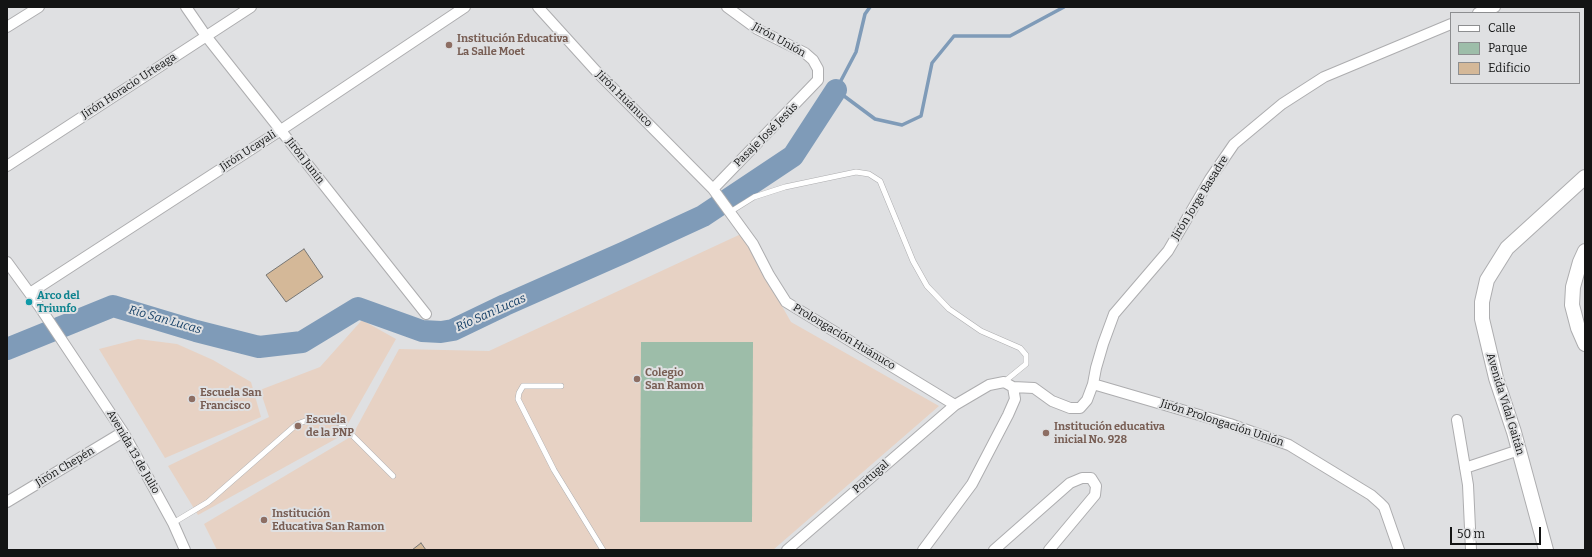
<!DOCTYPE html>
<meta charset="utf-8">
<style>
body{margin:0}
#map{position:relative;width:1592px;height:557px;overflow:hidden;background:#dfe0e2;font-family:Bitter,serif}
canvas{display:block}
.frame{position:absolute;inset:0;border:8px solid #131414;pointer-events:none}
.legend{position:absolute;left:1450px;top:12px;width:130px;height:72px;box-sizing:border-box;background:#dfe0e2;border:1px solid #8d8e90;margin:0;padding:5px 7px;list-style:none;font-size:12px;color:#131414}
.legend li{display:flex;align-items:center;gap:8px;height:20px}
.legend b{width:20px;border:1px solid #8d8e90}
.scale{position:absolute;left:1450px;top:527px;width:91px;height:18px;box-sizing:border-box;border:2px solid #131414;border-top:0;padding-left:5px;font-size:12px;line-height:14px;white-space:nowrap;color:#131414;-webkit-text-stroke:3px #dfe0e2;paint-order:stroke}
</style>
<div id="map">
<canvas width="1592" height="557"></canvas>
<div class="frame"></div>
<ul class="legend">
<li><b style="height:5px;background:#fff"></b>Calle</li>
<li><b style="height:11px;background:#9dbda9"></b>Parque</li>
<li><b style="height:11px;background:#d4b898"></b>Edificio</li>
</ul>
<div class="scale">50 m</div>
</div>
<script>
const c = document.querySelector('canvas').getContext('2d');
c.lineJoin = 'round';
function fill(path, color) { c.fillStyle = color; c.fill(path, 'evenodd'); }
const poly = rows => new Path2D(rows.map(r => 'M' + r).join(''));
function strokePath(path, color, width, dash) { c.strokeStyle = color; c.lineWidth = width; c.lineCap = dash ? 'butt' : 'round'; c.setLineDash(dash || []); c.stroke(path); }
function write(font, color, halo, rows, align = 'center') {
  c.font = font + ' Bitter,serif'; c.lineWidth = 4; c.setLineDash([]); c.textBaseline = 'middle'; c.strokeStyle = halo; c.fillStyle = color; for (const [text, x, y, turn = 0] of rows) {
    c.save(); c.translate(x, y); c.rotate((+turn || 0) * Math.PI / 180); c.textAlign = isNaN(turn) ? turn : align; if (halo) c.strokeText(text, 0, 0); c.fillText(text, 0, 0); c.restore();
  }
}
fill(poly([
 [741,234,791,322,939,406,773,550,217,550,204,524,352,436,399,349,489,351],
 [362,320,396,339,341,436,198,515,168,466,269,417,260,390,320,367],
 [138,339,177,344,213,360,251,382,261,417,165,458,99,349]
]), '#e7d2c4');
fill(poly([
 [641,342,753,342,752,522,640,522]
]), '#9dbda9');
strokePath(poly([
 [870,7,865,14,856,52,836,90,875,119,902,125,921,116,932,63,954,36,1010,36,1064,7]
]), '#7f9bb8', 3.5);
strokePath(poly([
 [7,349,113,306,196,331,259,347,302,342,358,308,422,331,441,332,453,330,505,305,625,252,703,216,793,156,836,90]
]), '#7f9bb8', 22);
const building = poly([
 [304,249,323,277,286,302,266,275,304,249],
 [421,543,426,550,412,550,421,543]
]);
fill(building, '#d4b898');
strokePath(building, '#767573', 1);
const lane = poly([
 [730,212,754,197,785,187,856,172,869,174,880,181,913,261,927,286,949,309,981,331,1020,348,1026,355,1026,364,1004,382],
 [561,386,523,386,519,393,518,399,554,470,603,550],
 [173,523,208,502,297,424,308,420,326,419,340,423,393,476]
]);
const street = poly([
 [186,7,206,36,426,314],
 [538,7,596,71,713,189,753,244,769,275,786,302,955,405],
 [1478,13,1495,7],
 [7,27,39,7],
 [7,166,251,7],
 [713,189,818,80,818,69,813,60,805,53,757,29,727,7],
 [7,262,39,306,123,432,173,523,185,550],
 [30,293,281,130,465,7],
 [1093,384,1230,424,1289,445,1371,495,1380,503,1384,507,1399,550],
 [1013,387,1034,388,1052,401,1070,408,1080,408,1087,400,1093,384,1096,368,1103,344,1114,314,1168,251,1210,179,1234,144,1282,104,1324,77,1451,24],
 [1457,420,1468,485,1471,550],
 [1465,468,1519,450],
 [7,502,123,432],
 [787,550,955,405,989,385,1004,382,1013,387,1015,399,1008,415,972,484,923,550],
 [994,550,1070,483,1082,478,1091,478,1096,486,1095,495,1049,550]
]);
const secondary = poly([
 [1585,251,1580,262,1573,287,1572,305,1578,328,1585,344],
 [1546,550,1514,432,1496,378,1482,319,1482,302,1487,280,1507,248,1585,177]
]);
strokePath(lane, '#adadaf', 6);
strokePath(street, '#adadaf', 12);
strokePath(secondary, '#adadaf', 16);
strokePath(lane, '#fff', 5);
strokePath(street, '#fff', 10);
strokePath(secondary, '#fff', 14);
for (const [x, y, r, color] of [
 [449,45,4,"#8d6e63"],
 [29,302,4,"#0f9aa8"],
 [637,379,4,"#8d6e63"],
 [192,399,4,"#8d6e63"],
 [298,426,4,"#8d6e63"],
 [1046,433,4,"#8d6e63"],
 [264,520,4,"#8d6e63"]
]) { const dot = new Path2D(); dot.arc(x, y, r, 0, 2 * Math.PI); c.fillStyle = color; c.fill(dot); strokePath(dot, '#dfe0e2', 1.5); }
write('bold 11px', '#785e54', '#dfe0e2', [
 ["Institución Educativa",457,39],
 ["La Salle Moet",457,52],
 ["Colegio",645,373],
 ["San Ramon",645,386],
 ["Escuela San",200,393],
 ["Francisco",200,406],
 ["Escuela",306,420],
 ["de la PNP",306,433],
 ["Institución educativa",1054,427],
 ["inicial No. 928",1054,440],
 ["Institución",272,514],
 ["Educativa San Ramon",272,527]
], 'left');
write('11px', '#131414', '#dfe0e2', [
 ["Jirón Unión",779,40,29],
 ["Jirón Horacio Urteaga",129,86,-33],
 ["Jirón Huánuco",624,99,45],
 ["Pasaje José Jesús",766,135,-45],
 ["Jirón Ucayali",248,151,-33],
 ["Jirón Junín",305,161,52],
 ["Jirón Jorge Basadre",1200,198,-58],
 ["Prolongación Huánuco",844,337,31],
 ["Avenida Vidal Gaitán",1505,404,73],
 ["Jirón Prolongación Unión",1222,423,18],
 ["Avenida 13 de Julio",133,452,60],
 ["Jirón Chepén",65,467,-31],
 ["Portugal",871,477,-41]
]);
write('bold 11px', '#0d838f', '#dfe0e2', [
 ["Arco del",37,296],
 ["Triunfo",37,309]
], 'left');
write('italic 12px', '#123d65', '#dfe0e2', [
 ["Río San Lucas",491,313,-24],
 ["Río San Lucas",165,320,16]
]);
</script>
